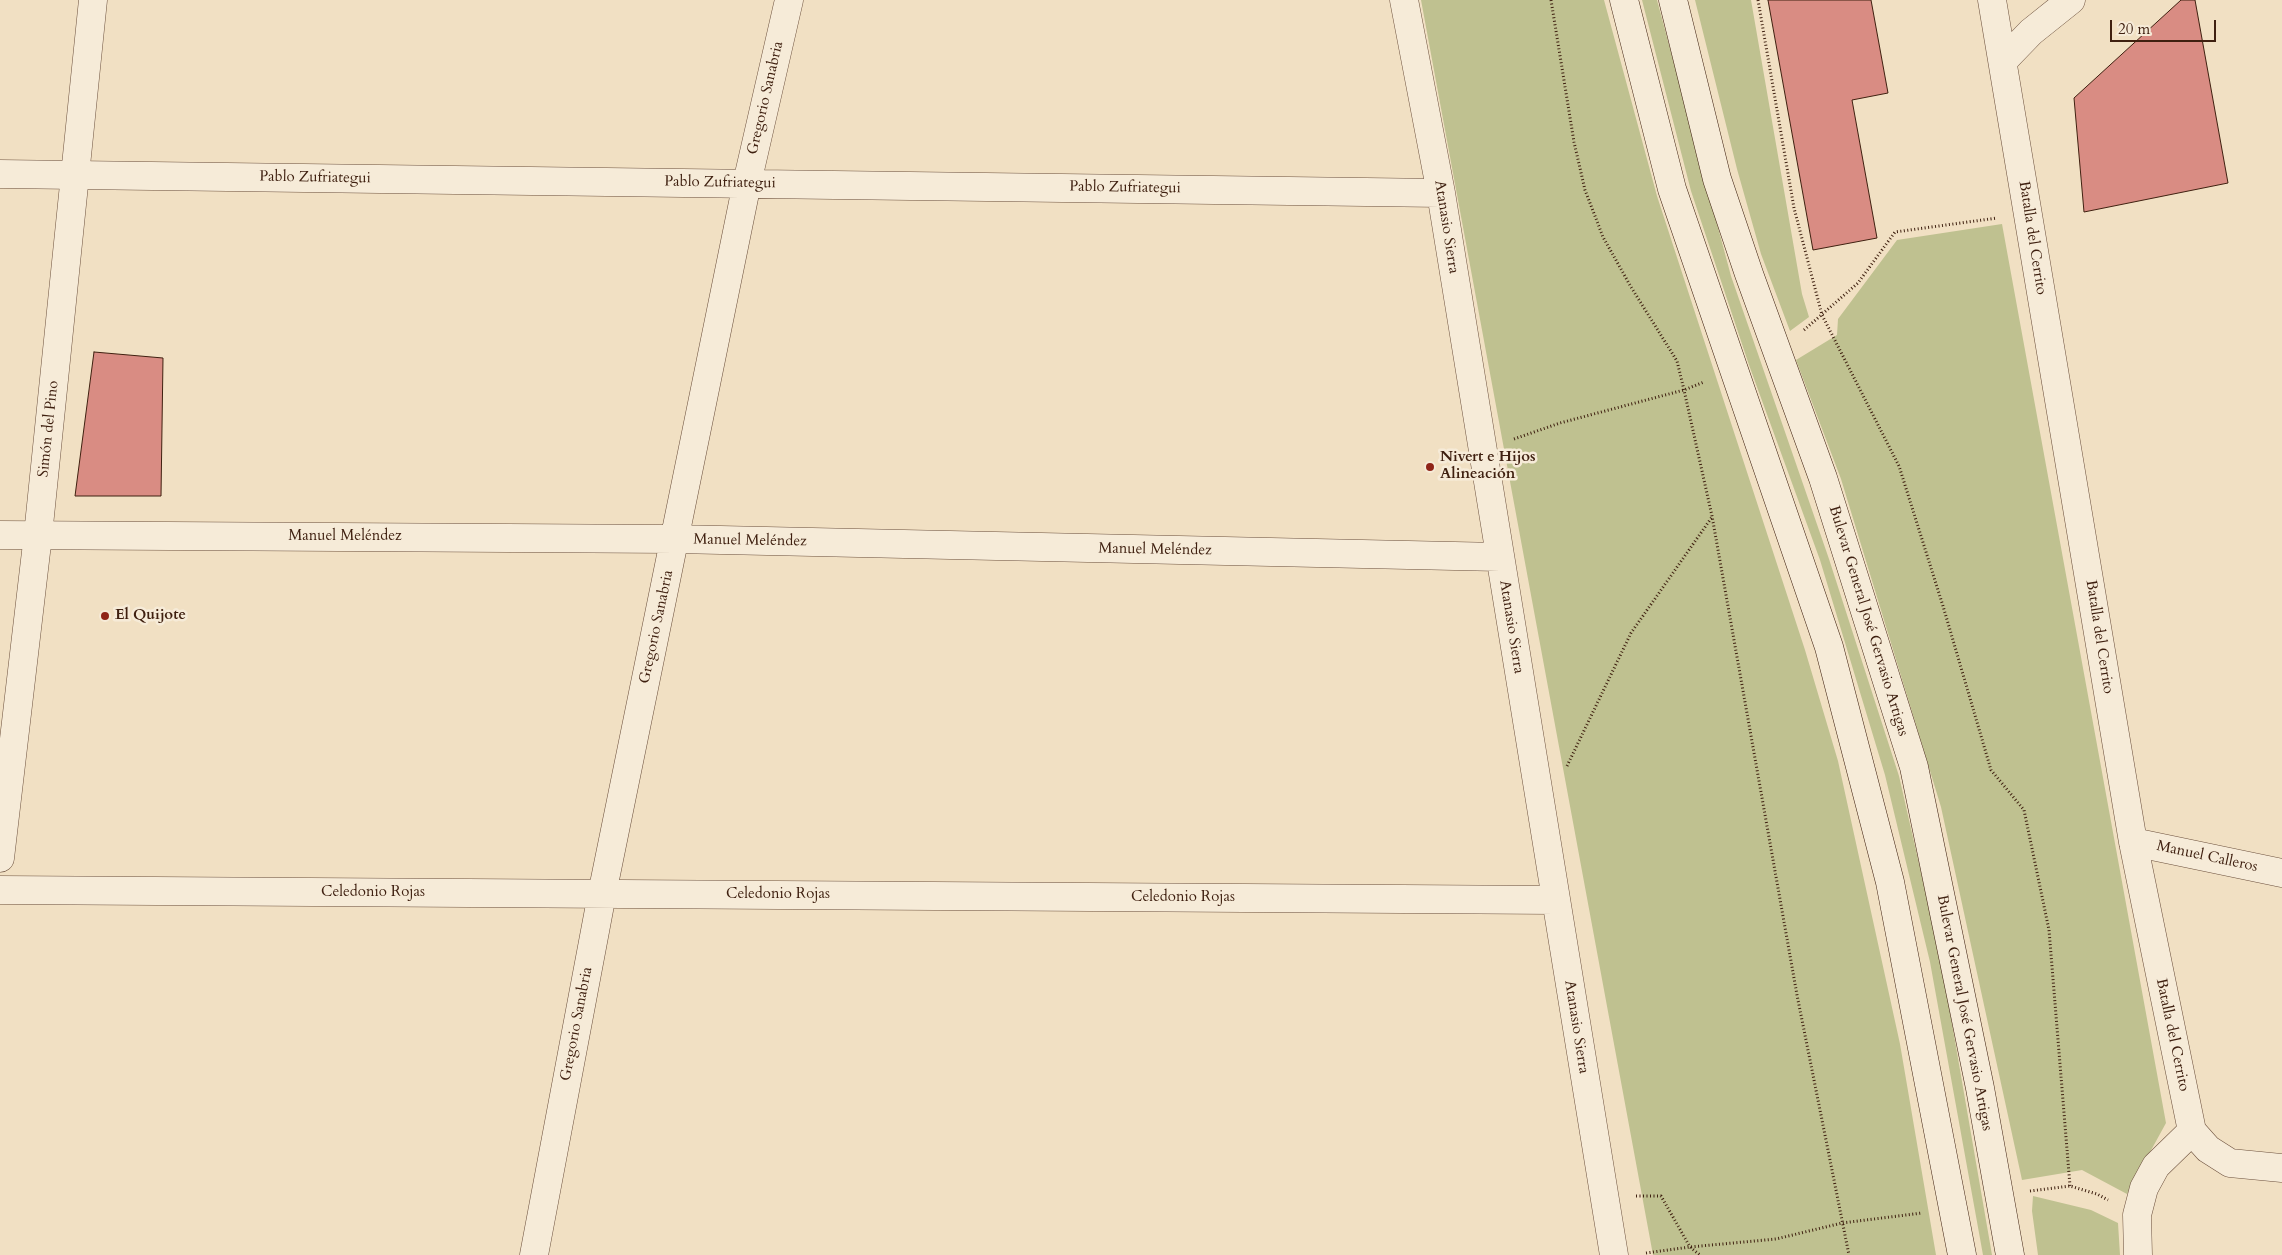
<!DOCTYPE html>
<meta charset="utf-8">
<style>
body{margin:0}
#map{position:relative;width:2282px;height:1255px;overflow:hidden;background:#f1e0c3;font-family:Cardo,serif}
canvas{display:block}
.scale{position:absolute;left:2110px;top:20px;width:106px;height:22px;box-sizing:border-box;border:2px solid #3f2010;border-top:0;padding-left:6px;font-size:15px;line-height:18px;white-space:nowrap;color:#3f2010;-webkit-text-stroke:4px #f6ebd8;paint-order:stroke}
</style>
<div id="map">
<canvas width="2282" height="1255"></canvas>
<div class="scale">20 m</div>
</div>
<script>
const c = document.querySelector('canvas').getContext('2d');
c.lineJoin = 'round';
function fill(path, color) { c.fillStyle = color; c.fill(path, 'evenodd'); }
const poly = rows => new Path2D(rows.map(r => 'M' + r).join(''));
function strokePath(path, color, width, dash) { c.strokeStyle = color; c.lineWidth = width; c.lineCap = dash ? 'butt' : 'round'; c.setLineDash(dash || []); c.stroke(path); }
function write(font, color, halo, rows, align = 'center') {
  c.font = font + ' Cardo,serif'; c.lineWidth = 5; c.setLineDash([]); c.textBaseline = 'middle'; c.strokeStyle = halo; c.fillStyle = color; for (const [text, x, y, turn = 0] of rows) {
    c.save(); c.translate(x, y); c.rotate((+turn || 0) * Math.PI / 180); c.textAlign = isNaN(turn) ? turn : align; if (halo) c.strokeText(text, 0, 0); c.fillText(text, 0, 0); c.restore();
  }
}
fill(poly([
 [1421,0,1604,0,1657,196,1805,650,1838,761,1900,1044,1936,1255,1653,1255],
 [1642,0,1657,0,1731,276,1829,559,1899,776,1941,960,1992,1255,1983,1255,1930,962,1885,775,1820,560,1749,365,1691,191],
 [1695,0,1751,0,1802,294,1809,317,1790,331,1761,254,1737,169],
 [2002,224,2166,1123,2127,1194,2082,1170,2022,1180,1941,807,1841,479,1796,360,1837,335,1838,319,1897,240],
 [2033,1196,2091,1210,2118,1223,2120,1255,2038,1255,2032,1211]
]), '#bfc190');
const building = poly([
 [1768,0,1871,0,1888,93,1852,100,1877,238,1813,250,1768,0],
 [2181,0,2195,0,2228,183,2084,212,2074,98,2181,0],
 [94,352,163,358,161,496,75,496,94,352]
]);
fill(building, '#d98c83');
strokePath(building, '#3f2010', 1);
const minor = poly([
 [1404,0,1441,193,1614,1255],
 [1992,0,2133,842,2192,1131,2208,1149,2230,1163,2282,1168],
 [2003,61,2031,32,2071,0],
 [0,174,1441,193],
 [0,535,675,539,1500,557],
 [2133,842,2282,873],
 [0,890,1556,900],
 [534,1255,602,894,747,183,789,0],
 [2138,1255,2137,1215,2144,1188,2156,1166,2192,1131]
]);
const tertiary = poly([
 [0,858,38,535,93,0]
]);
const secondary = poly([
 [1624,0,1672,189,1829,647,1890,882,1962,1255],
 [1673,0,1717,179,1749,274,1823,478,1914,767,1980,1088,2010,1255]
]);
strokePath(minor, '#6c503d', 29);
strokePath(tertiary, '#6c503d', 29);
strokePath(secondary, '#3f2010', 29);
strokePath(poly([
 [1551,0,1574,142,1585,190,1603,237,1631,287,1677,361,1684,390,1712,516,1797,995,1849,1255],
 [1758,0,1794,208,1822,315,1899,466,1943,606,1991,770,2024,810,2049,930,2070,1186],
 [1804,330,1858,283,1895,232,1997,218],
 [1514,439,1560,423,1684,390,1704,382],
 [1567,766,1631,633,1712,517],
 [2030,1191,2070,1186,2097,1194,2108,1200],
 [1636,1196,1661,1196,1690,1247,1700,1255],
 [1646,1253,1690,1247,1776,1239,1842,1223,1922,1213]
]), '#3f2010', 3, [1, 2.5]);
strokePath(minor, '#f6ebd8', 28);
strokePath(tertiary, '#f6ebd8', 28);
strokePath(secondary, '#f6ebd8', 28);
for (const [x, y, r, color] of [
 [1430,467,5,"#8f2418"],
 [105,616,5,"#8f2418"]
]) { const dot = new Path2D(); dot.arc(x, y, r, 0, 2 * Math.PI); c.fillStyle = color; c.fill(dot); strokePath(dot, '#f6ebd8', 2); }
write('15px', '#3f2010', '#f6ebd8', [
 ["Gregorio Sanabria",766,98,-77],
 ["Pablo Zufriategui",315,178,1],
 ["Pablo Zufriategui",720,183,1],
 ["Pablo Zufriategui",1125,188,1],
 ["Atanasio Sierra",1446,227,81],
 ["Batalla del Cerrito",2032,238,81],
 ["Simón del Pino",49,429,-84],
 ["Manuel Meléndez",345,537],
 ["Manuel Meléndez",750,541,1],
 ["Manuel Meléndez",1155,550,1],
 ["Bulevar General José Gervasio Artigas",1868,621,73],
 ["Gregorio Sanabria",657,627,-78],
 ["Atanasio Sierra",1511,627,81],
 ["Batalla del Cerrito",2099,637,81],
 ["Manuel Calleros",2207,857,12],
 ["Celedonio Rojas",373,893],
 ["Celedonio Rojas",778,895],
 ["Celedonio Rojas",1183,898],
 ["Bulevar General José Gervasio Artigas",1964,1013,79],
 ["Gregorio Sanabria",577,1024,-79],
 ["Atanasio Sierra",1576,1027,81],
 ["Batalla del Cerrito",2172,1035,78]
]);
write('bold 15px', '#3f2010', '#f6ebd8', [
 ["Nivert e Hijos",1440,458],
 ["Alineación",1440,475],
 ["El Quijote",115,616]
], 'left');
</script>
